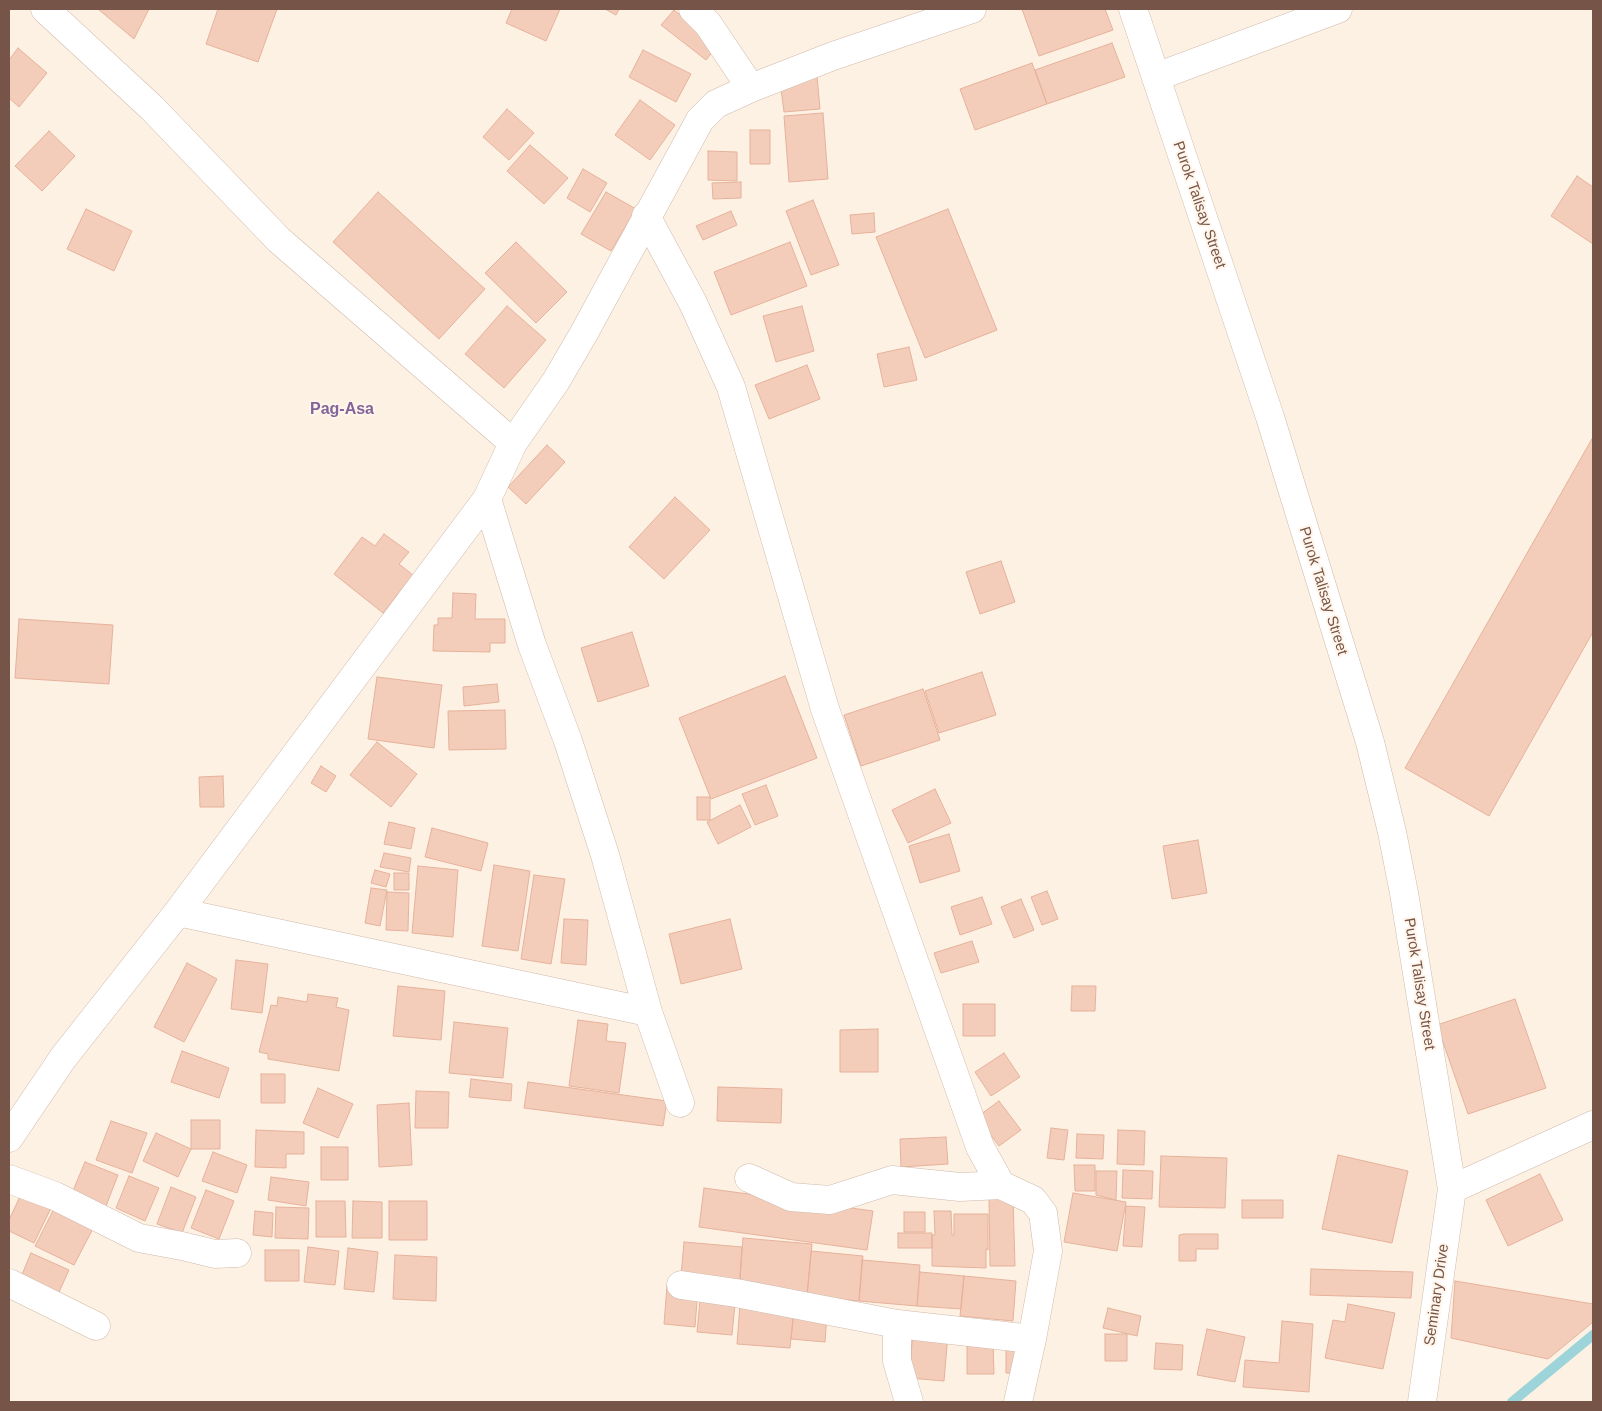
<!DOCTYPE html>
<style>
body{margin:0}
#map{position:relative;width:1602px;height:1411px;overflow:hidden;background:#fdf1e3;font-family:Helvetica,sans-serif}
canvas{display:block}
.frame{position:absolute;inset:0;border:10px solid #765548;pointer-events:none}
</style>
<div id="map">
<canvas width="1602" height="1411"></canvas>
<div class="frame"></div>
</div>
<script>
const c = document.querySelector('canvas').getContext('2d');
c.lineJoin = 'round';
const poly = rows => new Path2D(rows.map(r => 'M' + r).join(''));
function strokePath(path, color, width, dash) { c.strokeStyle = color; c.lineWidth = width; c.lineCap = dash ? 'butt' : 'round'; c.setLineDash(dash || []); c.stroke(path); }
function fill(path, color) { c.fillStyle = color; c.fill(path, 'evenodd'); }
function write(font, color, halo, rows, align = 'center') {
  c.font = font + ' Helvetica,sans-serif'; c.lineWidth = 4; c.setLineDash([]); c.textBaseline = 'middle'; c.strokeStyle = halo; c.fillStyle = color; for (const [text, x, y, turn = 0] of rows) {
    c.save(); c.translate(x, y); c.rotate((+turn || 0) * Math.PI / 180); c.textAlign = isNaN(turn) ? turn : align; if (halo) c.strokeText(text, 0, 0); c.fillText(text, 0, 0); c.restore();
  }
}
strokePath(poly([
 [1512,1402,1593,1335]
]), '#9dd4d9', 10);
const building = poly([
 [98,9,149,9,134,39,98,9],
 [218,9,277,9,258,62,206,44,218,9],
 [512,9,560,9,546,41,506,23,512,9],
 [605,9,619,9,616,15,605,9],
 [1022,9,1105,9,1113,30,1039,56,1022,9],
 [674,10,718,45,706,60,661,25,674,10],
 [1112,43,1125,77,1047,104,1035,70,1112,43],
 [18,48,47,73,19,107,9,98,9,60,18,48],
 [643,50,691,74,676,102,629,77,643,50],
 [1032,63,1047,104,975,130,960,89,1032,63],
 [817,76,820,109,784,112,781,89,817,76],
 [640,100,675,125,650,160,615,135,640,100],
 [507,109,534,133,509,160,483,137,507,109],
 [823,113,828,179,789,182,784,116,823,113],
 [750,130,770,130,770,164,750,164,750,130],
 [49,131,75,156,42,191,15,166,49,131],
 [530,145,568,178,544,204,507,171,530,145],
 [708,151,737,152,737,181,708,180,708,151],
 [583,169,607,183,590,212,567,198,583,169],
 [1577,176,1593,187,1593,244,1551,216,1577,176],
 [741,182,741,198,713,199,712,183,741,182],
 [378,192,485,289,439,339,333,242,378,192],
 [606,192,636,209,611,251,581,234,606,192],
 [813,200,839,265,811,275,786,211,813,200],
 [86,209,132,231,114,271,67,249,86,209],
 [948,209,997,330,925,358,876,237,948,209],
 [731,211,737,225,703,240,696,226,731,211],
 [874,213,875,232,852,234,850,215,874,213],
 [516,242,567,292,536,323,485,273,516,242],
 [790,242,807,286,731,315,714,272,790,242],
 [507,306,546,340,504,388,465,354,507,306],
 [802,306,814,351,776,362,763,316,802,306],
 [909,347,917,380,884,387,877,354,909,347],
 [807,365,820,399,769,419,755,385,807,365],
 [1593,437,1593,632,1489,816,1405,768,1593,437],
 [547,445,565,462,526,504,508,487,547,445],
 [675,497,710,530,664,579,629,547,675,497],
 [384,534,409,552,399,564,413,575,383,613,334,574,362,537,375,546,384,534],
 [1001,561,1015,602,980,614,966,572,1001,561],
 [453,593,476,594,475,619,505,619,505,643,490,643,490,652,433,651,434,625,438,625,438,618,452,618,453,593],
 [19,619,113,625,109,684,15,678,19,619],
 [632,632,649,686,598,702,581,648,632,632],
 [982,672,996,715,939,733,925,691,982,672],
 [785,676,817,758,711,799,679,718,785,676],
 [377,677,442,685,434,748,368,739,377,677],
 [497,684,499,702,464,706,463,687,497,684],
 [923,689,940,740,861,766,844,715,923,689],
 [505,710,506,749,449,750,448,711,505,710],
 [377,742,417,774,391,807,350,775,377,742],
 [321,766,336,776,326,792,311,783,321,766],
 [223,776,224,807,200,807,199,777,223,776],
 [766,785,778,816,755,825,742,794,766,785],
 [935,789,951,823,908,843,892,810,935,789],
 [697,797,710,797,710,820,697,820,697,797],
 [740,805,751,827,718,844,707,822,740,805],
 [389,822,415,828,411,849,384,844,389,822],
 [432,828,488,843,481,871,425,857,432,828],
 [949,834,960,871,920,883,909,846,949,834],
 [1198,840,1207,893,1172,899,1163,846,1198,840],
 [384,853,411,858,409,872,380,867,384,853],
 [494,865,530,871,518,951,482,946,494,865],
 [418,866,458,870,453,937,412,933,418,866],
 [375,870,390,874,386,887,371,883,375,870],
 [394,873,409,873,409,890,394,890,394,873],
 [534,875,565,879,551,964,521,959,534,875],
 [371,888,387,890,380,926,365,923,371,888],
 [1047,891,1058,919,1042,925,1031,897,1047,891],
 [387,892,409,893,408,931,386,930,387,892],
 [982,897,992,924,960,935,951,907,982,897],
 [1021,899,1034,930,1014,938,1001,907,1021,899],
 [564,919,588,920,586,965,561,963,564,919],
 [730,919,742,969,681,984,669,934,730,919],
 [972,941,979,962,941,973,934,953,972,941],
 [236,960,268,964,262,1013,231,1009,236,960],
 [187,963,217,979,184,1042,154,1027,187,963],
 [398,986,445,991,441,1040,393,1036,398,986],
 [1072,986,1096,986,1095,1011,1071,1011,1072,986],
 [308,994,338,998,336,1007,349,1010,339,1071,268,1059,268,1054,259,1052,271,1005,277,1006,278,997,307,1002,308,994],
 [1515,999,1546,1088,1468,1114,1437,1025,1515,999],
 [963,1004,995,1004,995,1036,963,1036,963,1004],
 [578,1020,608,1024,606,1041,626,1043,619,1093,569,1086,578,1020],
 [454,1022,508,1028,503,1078,449,1073,454,1022],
 [878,1029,878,1072,840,1072,840,1030,878,1029],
 [182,1051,229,1068,219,1098,171,1082,182,1051],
 [1004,1053,1020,1077,991,1096,975,1072,1004,1053],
 [261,1074,285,1074,285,1103,261,1103,261,1074],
 [471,1079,512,1084,511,1101,469,1097,471,1079],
 [528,1082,667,1101,663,1126,524,1108,528,1082],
 [718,1087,782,1089,781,1123,717,1121,718,1087],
 [318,1088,353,1104,338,1138,303,1123,318,1088],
 [416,1091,449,1092,448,1128,415,1128,416,1091],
 [999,1101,1021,1130,999,1146,977,1117,999,1101],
 [409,1103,412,1165,379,1167,377,1105,409,1103],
 [191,1120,220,1120,220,1149,191,1149,191,1120],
 [111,1121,147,1133,132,1173,96,1160,111,1121],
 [1051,1128,1068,1130,1064,1160,1047,1158,1051,1128],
 [256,1130,304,1132,304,1154,286,1154,286,1168,255,1167,256,1130],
 [1118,1130,1145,1131,1144,1165,1117,1164,1118,1130],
 [156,1133,191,1149,178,1177,143,1161,156,1133],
 [1077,1134,1104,1135,1103,1159,1076,1158,1077,1134],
 [946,1137,948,1164,901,1167,900,1139,946,1137],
 [321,1147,348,1147,348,1180,321,1180,321,1147],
 [213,1152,247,1165,237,1193,202,1181,213,1152],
 [1338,1155,1408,1171,1392,1243,1322,1229,1338,1155],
 [1161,1156,1227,1158,1225,1208,1159,1207,1161,1156],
 [85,1162,118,1175,106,1206,72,1193,85,1162],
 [1074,1165,1095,1165,1095,1191,1075,1191,1074,1165],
 [1123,1170,1153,1171,1152,1199,1122,1198,1123,1170],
 [1096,1171,1117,1171,1116,1200,1096,1195,1096,1171],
 [1540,1174,1563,1220,1508,1246,1486,1200,1540,1174],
 [129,1176,159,1188,145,1221,116,1208,129,1176],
 [271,1177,309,1182,306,1206,268,1200,271,1177],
 [171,1187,196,1197,182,1233,157,1224,171,1187],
 [24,1188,54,1202,34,1243,9,1231,9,1220,24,1188],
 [704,1188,873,1211,867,1250,699,1227,704,1188],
 [206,1190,234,1201,219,1239,191,1228,206,1190],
 [1073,1193,1126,1202,1117,1251,1064,1242,1073,1193],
 [989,1198,1013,1198,1015,1266,990,1266,989,1198],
 [1242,1200,1283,1200,1283,1218,1242,1218,1242,1200],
 [58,1201,97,1221,74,1265,35,1246,58,1201],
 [316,1201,345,1201,346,1237,316,1237,316,1201],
 [353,1201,382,1202,382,1238,352,1238,353,1201],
 [389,1201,427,1201,427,1240,389,1240,389,1201],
 [1126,1206,1145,1207,1142,1247,1123,1246,1126,1206],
 [276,1207,309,1208,308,1239,275,1238,276,1207],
 [255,1211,273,1213,272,1237,253,1235,255,1211],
 [934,1211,951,1211,952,1235,954,1235,954,1214,988,1214,988,1250,986,1249,986,1268,932,1266,932,1235,935,1235,934,1211],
 [904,1212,925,1212,925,1232,904,1232,904,1212],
 [898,1233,932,1233,932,1248,898,1248,898,1233],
 [1184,1234,1218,1234,1218,1249,1196,1249,1196,1261,1179,1261,1179,1235,1184,1234],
 [743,1238,812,1244,807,1296,739,1290,743,1238],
 [684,1242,742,1247,740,1281,681,1276,684,1242],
 [308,1247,339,1251,335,1285,304,1282,308,1247],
 [348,1248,378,1252,374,1292,344,1289,348,1248],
 [265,1250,299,1250,299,1281,265,1281,265,1250],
 [811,1251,863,1256,859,1301,807,1296,811,1251],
 [31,1253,69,1270,55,1301,18,1284,31,1253],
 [395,1255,437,1257,436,1301,393,1299,395,1255],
 [862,1260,920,1265,917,1306,859,1301,862,1260],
 [1311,1269,1413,1272,1411,1298,1310,1295,1311,1269],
 [920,1272,964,1276,961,1309,917,1306,920,1272],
 [964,1276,1016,1281,1013,1321,960,1316,964,1276],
 [1455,1281,1593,1304,1593,1322,1548,1359,1451,1338,1455,1281],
 [667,1286,698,1289,695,1327,664,1324,667,1286],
 [700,1300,735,1303,732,1335,697,1332,700,1300],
 [1348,1304,1395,1313,1383,1369,1325,1358,1333,1320,1345,1322,1348,1304],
 [740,1305,794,1309,790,1348,737,1344,740,1305],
 [1108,1308,1141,1316,1137,1336,1103,1328,1108,1308],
 [794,1310,827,1313,825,1342,791,1339,794,1310],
 [1282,1321,1313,1324,1309,1392,1243,1387,1245,1360,1279,1363,1282,1321],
 [1207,1329,1245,1337,1235,1382,1197,1375,1207,1329],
 [913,1331,948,1334,944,1381,909,1378,913,1331],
 [1105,1334,1127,1334,1127,1361,1105,1361,1105,1334],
 [993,1343,994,1374,967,1374,967,1344,993,1343],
 [1156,1343,1183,1345,1182,1370,1154,1369,1156,1343],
 [1006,1346,1020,1346,1020,1373,1006,1373,1006,1346]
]);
fill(building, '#f3cdba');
strokePath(building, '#e6b19a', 1);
const minor = poly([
 [45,9,152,108,279,240,513,443],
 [693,9,708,24,751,88],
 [1133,9,1270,417,1370,742,1392,832,1404,893,1452,1189,1422,1402],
 [1156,77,1338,9],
 [646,216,693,303,731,387,825,709,980,1147,1001,1185],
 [487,499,532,645,568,741,605,855,648,1012,680,1103],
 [178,912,648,1012],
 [9,1138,63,1058,178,912,487,499,513,443,556,381,584,333,700,120,716,104,751,88,833,56,972,9],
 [749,1178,791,1197,830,1200,892,1180,960,1187,1001,1185,1033,1200,1043,1213,1048,1251,1032,1339,1018,1402],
 [9,1179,55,1196,139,1238,182,1246,215,1254,237,1253],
 [1452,1189,1593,1125],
 [9,1283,96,1326],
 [681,1285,736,1293,897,1324,1032,1339],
 [897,1324,897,1361,909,1402]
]);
strokePath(minor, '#d0baac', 29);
strokePath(minor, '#fff', 28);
write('15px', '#765548', '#fff5ea', [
 ["Purok Talisay Street",1199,205,71],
 ["Purok Talisay Street",1323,591,73],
 ["Purok Talisay Street",1419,984,81],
 ["Seminary Drive",1437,1295,-82]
]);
write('bold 16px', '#836499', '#fff5ea', [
 ["Pag-Asa",342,410]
]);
</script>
